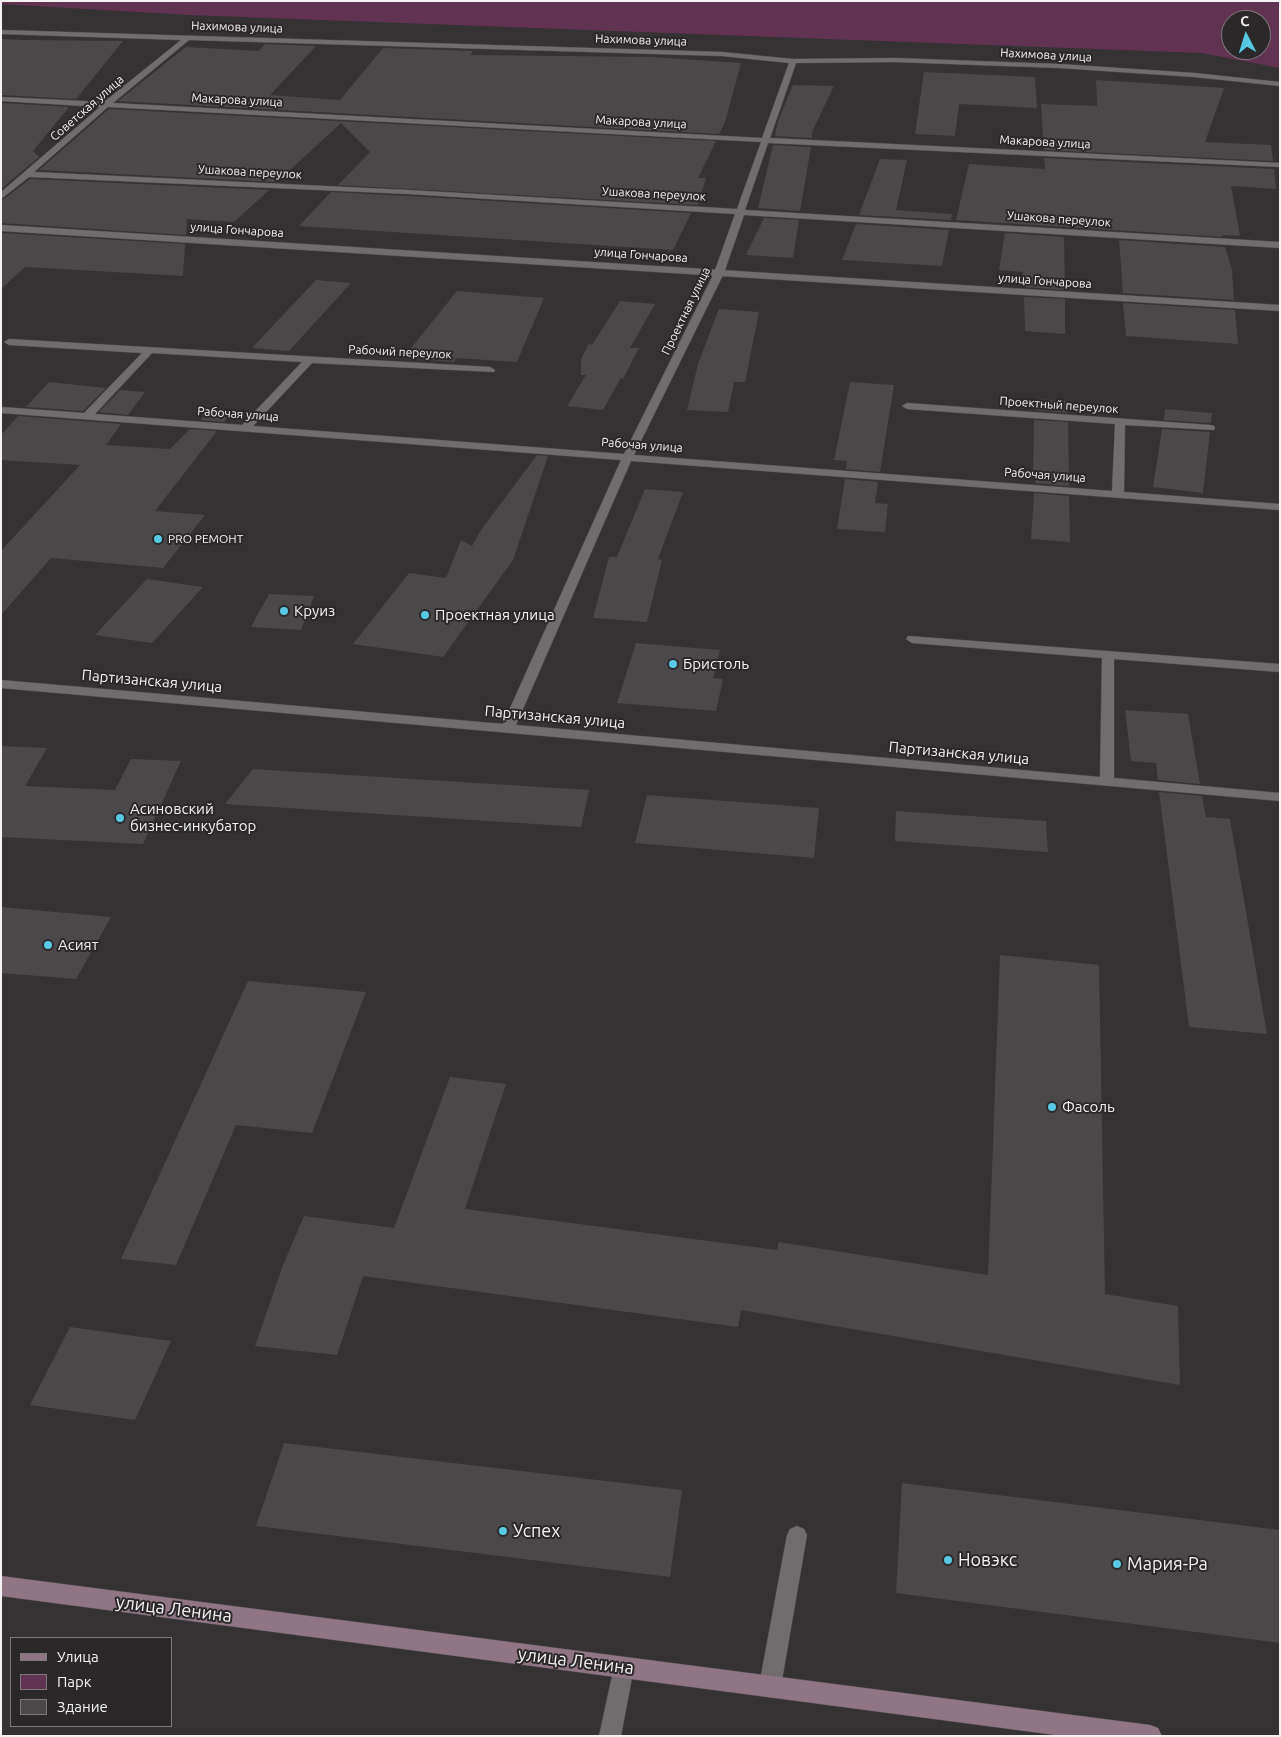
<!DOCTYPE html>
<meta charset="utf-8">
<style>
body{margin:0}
#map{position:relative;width:1281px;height:1737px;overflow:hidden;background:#353234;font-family:Ubuntu,sans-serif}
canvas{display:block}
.frame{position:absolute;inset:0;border:2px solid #f4f2f3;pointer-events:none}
.legend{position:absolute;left:10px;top:1637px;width:162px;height:90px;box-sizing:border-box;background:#2b282a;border:1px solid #7b797a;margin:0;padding:6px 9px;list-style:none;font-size:15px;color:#f4f2f3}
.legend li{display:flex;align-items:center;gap:10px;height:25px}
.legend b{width:25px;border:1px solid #7b797a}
.north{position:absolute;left:1221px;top:10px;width:50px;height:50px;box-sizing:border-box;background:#2b282a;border:1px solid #7b797a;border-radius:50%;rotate:355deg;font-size:14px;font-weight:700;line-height:20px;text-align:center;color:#f4f2f3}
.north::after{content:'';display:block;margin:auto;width:18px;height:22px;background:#57c9e2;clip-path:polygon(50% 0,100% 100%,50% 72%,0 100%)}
</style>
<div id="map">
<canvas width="1281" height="1737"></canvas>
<div class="frame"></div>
<ul class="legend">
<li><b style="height:6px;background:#907685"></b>Улица</li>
<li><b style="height:14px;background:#623350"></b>Парк</li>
<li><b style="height:14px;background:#4b484a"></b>Здание</li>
</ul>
<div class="north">С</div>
</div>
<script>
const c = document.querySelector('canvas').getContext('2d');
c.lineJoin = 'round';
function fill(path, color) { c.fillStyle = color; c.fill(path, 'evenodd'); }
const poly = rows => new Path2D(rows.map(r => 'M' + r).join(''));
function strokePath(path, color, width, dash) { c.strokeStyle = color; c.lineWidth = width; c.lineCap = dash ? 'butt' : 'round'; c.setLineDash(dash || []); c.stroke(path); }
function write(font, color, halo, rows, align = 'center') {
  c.font = font + ' Ubuntu,sans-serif'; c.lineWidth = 4; c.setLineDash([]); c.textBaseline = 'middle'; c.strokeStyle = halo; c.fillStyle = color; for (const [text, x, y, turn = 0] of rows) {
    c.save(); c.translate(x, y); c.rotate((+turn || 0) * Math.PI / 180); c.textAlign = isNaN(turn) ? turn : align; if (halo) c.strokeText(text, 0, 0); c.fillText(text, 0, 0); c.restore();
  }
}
fill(poly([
 [1,1,1280,1,1280,68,1201,53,189,15,1,4],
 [1231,20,1261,20,1261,50,1231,50]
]), '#623350');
fill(poly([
 [1,39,23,40,123,41,76,99,1,95],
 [265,44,316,46,270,95,340,100,383,48,473,51,470,55,652,57,741,63,725,122,719,134,118,101,186,47,259,51],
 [924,72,1035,77,1037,108,959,104,955,136,915,134],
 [1096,80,1224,88,1205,142,1271,145,1273,161,1044,150,1041,104,1097,106],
 [793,85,834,86,812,132,812,138,775,136,778,121],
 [1,103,69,107,33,151,39,157,1,189],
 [109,109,716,141,698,178,706,178,698,205,338,185,370,152,341,123,277,182,39,170],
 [773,145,811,147,800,211,758,208],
 [1044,158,1274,169,1276,189,1231,186,1240,236,1222,235,1223,237,956,220,969,164,1045,169],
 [880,159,907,160,896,210,952,214,951,220,859,215],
 [30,179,269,190,234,222,187,219,186,235,1,223,1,201],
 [331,192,408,196,691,213,673,250,299,226],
 [764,218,799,220,793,258,746,255],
 [856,224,949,230,942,266,842,260],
 [1,233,185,244,183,276,25,267,1,289],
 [1005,233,1064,237,1065,290,1023,287,1023,272,999,270],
 [1119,240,1225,247,1232,270,1234,300,1123,293],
 [316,280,351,283,289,351,252,348],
 [457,291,544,298,517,362,456,358,454,362,403,358],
 [1024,297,1065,299,1065,334,1025,331],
 [620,301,655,304,630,348,639,348,623,379,621,378,603,410,567,406,586,375,581,375,581,359,589,344,592,345],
 [1123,303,1235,310,1238,344,1126,336],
 [719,309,759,312,745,382,734,382,728,412,687,410,698,364],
 [49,382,106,388,83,411,26,407],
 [850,382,894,385,880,472,846,469,847,461,834,460],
 [120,390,145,392,128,415,99,412],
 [1035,399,1068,401,1068,413,1034,410],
 [214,407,227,418,224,422,200,420],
 [1165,409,1212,413,1211,423,1164,420],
 [18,416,121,424,106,445,170,449,190,429,217,431,155,511,205,515,163,568,51,558,1,615,1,551,80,465,1,460,1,435],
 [1034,420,1068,422,1069,486,1035,483,1036,477,1033,476],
 [1162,429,1210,432,1203,493,1153,487],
 [537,455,548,456,513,560,443,657,353,644,409,573,446,578,461,540,472,546,481,530],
 [845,479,878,482,875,503,888,504,885,532,837,529],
 [645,489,683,492,658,559,662,560,647,622,593,618,609,557,617,557],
 [1034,493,1069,496,1070,542,1031,539],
 [147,579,203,587,152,643,95,635],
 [269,594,314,596,301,630,251,627],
 [636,643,720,650,713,678,723,679,716,711,617,703],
 [1125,710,1188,714,1200,784,1158,780,1156,763,1131,761],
 [1,746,47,748,25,786,115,790,131,759,181,761,143,844,1,837],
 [253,769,589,790,581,827,225,804],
 [1159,792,1202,796,1206,817,1230,819,1267,1034,1189,1027],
 [647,795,819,808,814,858,635,843],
 [896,811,1046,821,1048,852,895,841],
 [1,907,111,917,76,979,1,973],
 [1000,955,1099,965,1105,1294,1178,1306,1180,1385,741,1310,738,1327,363,1276,337,1355,255,1346,283,1265,304,1216,394,1228,450,1077,506,1084,465,1209,777,1250,779,1242,988,1275],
 [248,981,366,992,312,1133,236,1125,176,1265,121,1259],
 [70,1327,171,1341,135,1420,30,1405],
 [284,1443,682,1490,670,1577,256,1526],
 [902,1483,1280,1530,1280,1643,896,1593]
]), '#4b484a');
const service = poly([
 [797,1526,804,1529,807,1535,781,1686,777,1693,770,1696,763,1693,759,1686,787,1535,790,1529,797,1526],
 [624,1657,631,1660,634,1667,621,1736,599,1736,614,1667,617,1660,624,1657]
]);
const minor = poly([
 [1,30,722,52,793,59,895,58,1059,64,1194,73,1280,82,1280,86,1194,77,1059,68,895,62,796,63,770,138,1280,163,1280,167,768,143,745,210,1280,242,1280,248,744,215,724,273,634,455,1112,491,1115,424,907,409,902,406,907,403,1210,425,1214,426,1215,428,1214,430,1125,425,1124,492,1280,504,1280,510,631,461,516,725,1100,777,1102,658,912,643,906,639,908,636,1279,664,1279,672,1114,659,1114,778,1280,793,1280,801,1,688,1,680,503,724,621,460,1,413,1,407,84,413,142,353,9,345,4,342,9,339,490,367,495,370,494,372,312,363,253,426,624,454,714,273,735,214,408,194,29,177,1,199,1,192,100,107,1,101,1,97,104,102,181,40,1,34,1,30],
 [189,40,722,56,789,63,762,138,113,103,189,40],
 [108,107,761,142,737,209,408,190,34,172,108,107],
 [152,353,302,362,242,425,95,414,152,353]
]);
const tertiary = poly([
 [1,225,1280,305,1280,311,1,231,1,225]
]);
const secondary = poly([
 [1,1576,1150,1725,1158,1728,1162,1736,1063,1736,1,1596,1,1576]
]);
strokePath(service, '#514e50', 1);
strokePath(minor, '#514e50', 1);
strokePath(tertiary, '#514e50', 1);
strokePath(secondary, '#514e50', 1);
fill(service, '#716d6f');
fill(minor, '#716d6f');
fill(tertiary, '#716d6f');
fill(secondary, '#907685');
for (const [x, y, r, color] of [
 [158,539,5,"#57c9e2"],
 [284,611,5,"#57c9e2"],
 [425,615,5,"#57c9e2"],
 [673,664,5,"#57c9e2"],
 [120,818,5,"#57c9e2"],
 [48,945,5,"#57c9e2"],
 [1052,1107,5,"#57c9e2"],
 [503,1531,5,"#57c9e2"],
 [948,1560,5,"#57c9e2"],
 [1117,1564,5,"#57c9e2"]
]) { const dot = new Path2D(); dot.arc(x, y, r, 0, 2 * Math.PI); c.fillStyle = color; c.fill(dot); strokePath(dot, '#2b282a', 2); }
write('12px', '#f4f2f3', '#2b282a', [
 ["Нахимова улица",237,27,2],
 ["Нахимова улица",641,40,2],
 ["Нахимова улица",1046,55,3],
 ["Макарова улица",237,100,3],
 ["Советская улица",87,108,-41],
 ["Макарова улица",641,122,3],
 ["Макарова улица",1045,142,3],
 ["Ушакова переулок",250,172,3],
 ["Ушакова переулок",654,194,3],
 ["Ушакова переулок",1059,219,4],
 ["улица Гончарова",237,230,4],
 ["улица Гончарова",641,255,4],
 ["улица Гончарова",1045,281,4],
 ["Проектная улица",686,311,-64],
 ["Рабочий переулок",400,352,3],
 ["Проектный переулок",1059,405,4],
 ["Рабочая улица",238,414,4],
 ["Рабочая улица",642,445,4],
 ["Рабочая улица",1045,475,4]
]);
write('12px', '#f4f2f3', '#2b282a', [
 ["PRO РЕМОНТ",168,539]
], 'left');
write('15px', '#f4f2f3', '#2b282a', [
 ["Круиз",294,611],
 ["Проектная улица",435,615],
 ["Бристоль",683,664],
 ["Асиновский",130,809],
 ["бизнес-инкубатор",130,826],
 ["Асият",58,945],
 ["Фасоль",1062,1107]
], 'left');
write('15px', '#f4f2f3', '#2b282a', [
 ["Партизанская улица",152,681,5],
 ["Партизанская улица",555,717,5],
 ["Партизанская улица",959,753,5]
]);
write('18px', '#f4f2f3', '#2b282a', [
 ["Успех",513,1531],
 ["Новэкс",958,1560],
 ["Мария-Ра",1127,1564]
], 'left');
write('18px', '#f4f2f3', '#2b282a', [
 ["улица Ленина",174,1609,7],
 ["улица Ленина",576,1661,7]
]);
</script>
